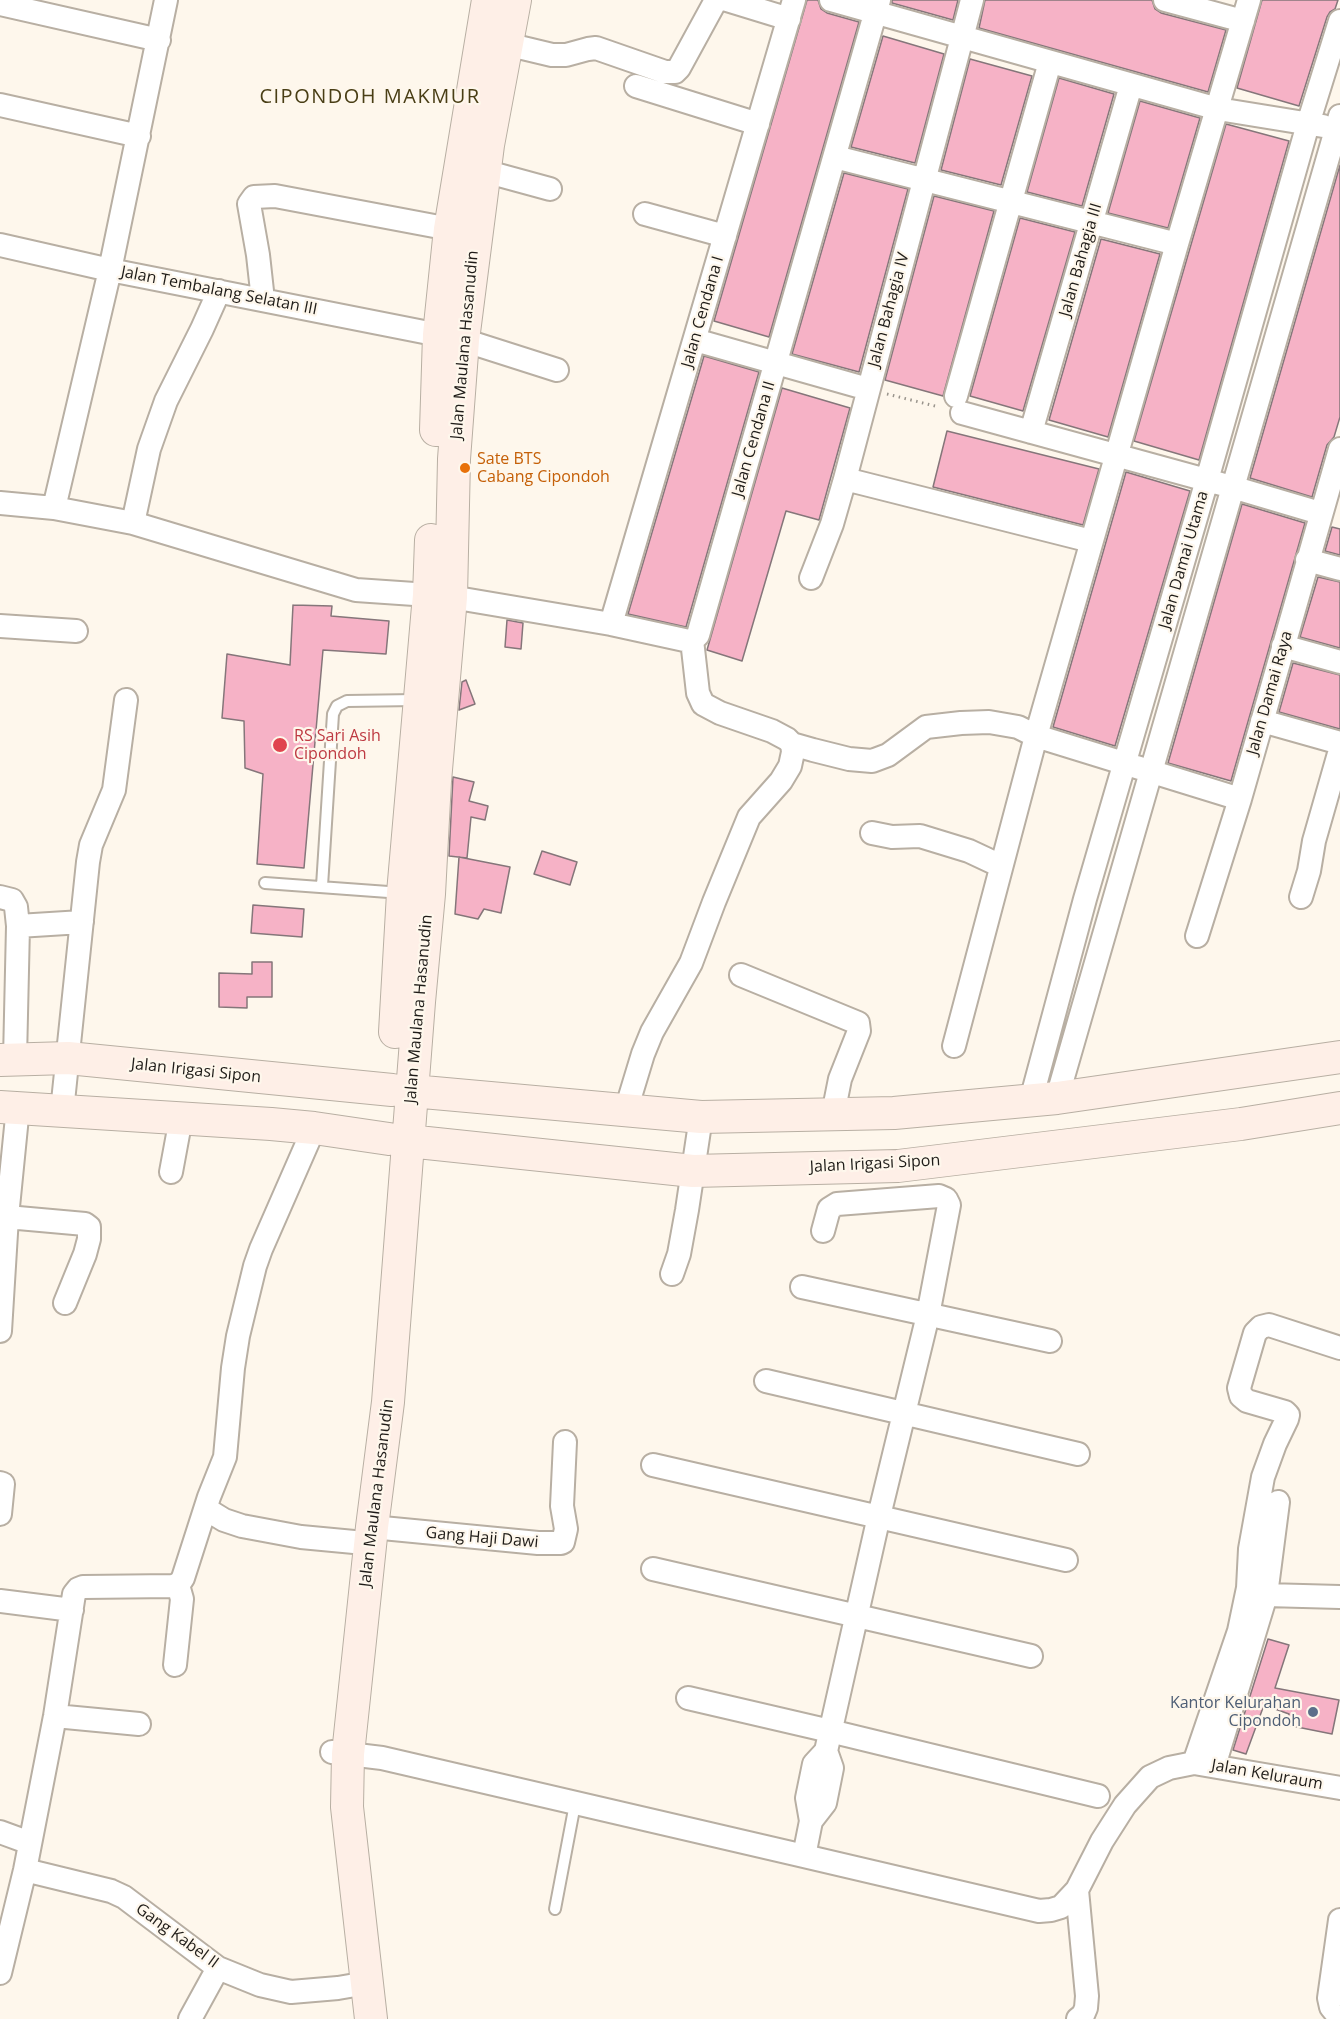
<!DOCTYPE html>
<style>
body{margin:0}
canvas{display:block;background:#fef7ec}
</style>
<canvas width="1340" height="2019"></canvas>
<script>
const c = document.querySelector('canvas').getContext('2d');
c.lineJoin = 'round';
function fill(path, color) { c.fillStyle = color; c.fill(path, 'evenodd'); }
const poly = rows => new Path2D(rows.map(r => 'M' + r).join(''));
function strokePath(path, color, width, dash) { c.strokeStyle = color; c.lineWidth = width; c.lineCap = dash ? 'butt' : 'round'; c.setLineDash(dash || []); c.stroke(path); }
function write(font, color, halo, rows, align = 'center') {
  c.font = font + ' "Open Sans",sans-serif'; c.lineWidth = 4.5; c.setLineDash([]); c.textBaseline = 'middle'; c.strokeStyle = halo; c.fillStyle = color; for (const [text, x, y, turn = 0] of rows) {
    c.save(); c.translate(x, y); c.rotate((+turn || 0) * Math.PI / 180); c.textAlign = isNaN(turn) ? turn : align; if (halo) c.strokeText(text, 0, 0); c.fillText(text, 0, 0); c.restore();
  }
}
const building = poly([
 [807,0,818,0,821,9,827,13,859,22,769,337,714,321,807,0],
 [892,0,958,0,953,20,892,3,892,0],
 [985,0,1152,0,1155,9,1161,13,1226,30,1208,92,979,28,985,0],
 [1262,0,1338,0,1335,9,1330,12,1327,17,1299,106,1237,88,1262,0],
 [883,36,944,54,915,163,851,147,883,36],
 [970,59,1032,76,1001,185,941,170,970,59],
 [1059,78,1114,94,1082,206,1027,192,1059,78],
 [1140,101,1200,118,1168,228,1108,213,1140,101],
 [1226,124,1289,141,1199,460,1134,441,1226,124],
 [1340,165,1340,417,1334,437,1327,445,1312,497,1250,478,1340,165],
 [844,173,908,189,859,372,792,354,844,173],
 [934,196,994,211,943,396,885,380,934,196],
 [1020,218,1075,232,1023,411,970,396,1020,218],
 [1101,239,1160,254,1108,437,1049,420,1101,239],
 [704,356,759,372,686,627,628,614,704,356],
 [782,388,850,408,819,520,786,511,742,661,707,650,782,388],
 [947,431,1099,469,1083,525,933,487,947,431],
 [1126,472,1190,491,1115,746,1053,727,1126,472],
 [1242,504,1305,523,1231,781,1168,763,1242,504],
 [1332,527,1340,529,1340,555,1325,551,1332,527],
 [1318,577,1340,582,1340,648,1300,637,1318,577],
 [293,605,332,606,331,616,389,621,386,654,323,650,304,868,257,864,263,774,245,768,244,721,222,718,227,654,290,665,293,605],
 [507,620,523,623,521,649,505,647,507,620],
 [1293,663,1340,675,1340,729,1279,712,1293,663],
 [466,680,475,704,459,710,462,682,466,680],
 [453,777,474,782,469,801,488,806,485,820,471,817,467,858,449,856,453,777],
 [542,851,577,862,570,885,534,874,542,851],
 [459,857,510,867,501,913,484,909,478,919,455,914,459,857],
 [253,905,304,909,302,937,251,933,253,905],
 [252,962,272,962,272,997,247,997,247,1008,219,1007,219,973,252,974,252,962],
 [1268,1639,1289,1645,1275,1688,1339,1700,1332,1734,1287,1725,1289,1714,1264,1705,1246,1754,1233,1750,1268,1639]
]);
fill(building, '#f6b2c6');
strokePath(building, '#85767a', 1.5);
const lane = poly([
 [265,883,402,893],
 [322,886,333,714,337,706,347,701,416,700],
 [555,1909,575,1804]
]);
const street = poly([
 [727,0,789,19],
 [831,0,1218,109,1323,126],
 [1165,0,1243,21],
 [0,4,159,40],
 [506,44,552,55,566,55,588,49,596,48,665,72,675,72,679,68,715,2,720,0],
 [636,86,758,124],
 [0,105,139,136],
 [835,157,1177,244],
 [484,171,550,189],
 [645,214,725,236],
 [0,245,110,270,439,335],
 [263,300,258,255,249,204,254,197,275,196,450,229],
 [463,340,557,370],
 [695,340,868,389],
 [956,396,1050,62],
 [962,413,1232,487,1320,513],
 [1031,432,1131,85],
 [845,479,1091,541],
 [0,503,54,508,133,523,356,590,429,595],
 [54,508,110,270,166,0],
 [133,523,149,449,166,401,202,329,219,291],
 [1307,560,1340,569],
 [811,578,832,524,845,479,972,0],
 [451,597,611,624,689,641,695,638,698,635,879,0],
 [611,624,794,0],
 [0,626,76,631],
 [692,640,698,693,703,704,720,713,772,731,787,739,792,744,813,750,849,759,872,761,888,755,926,727,961,723,989,722,1018,727,1036,736,1240,799],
 [1283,646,1340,662],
 [1262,721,1340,743],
 [872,833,892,837,920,836,969,851,1001,866],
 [0,897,12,900,16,907,18,926],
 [1301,897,1309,871,1314,841,1340,750],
 [1197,936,1240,799,1340,449],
 [741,975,858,1023,859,1031,840,1079,833,1114],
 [954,1046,1036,736,1177,244,1249,0],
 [15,1059,18,926,82,922],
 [1057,1098,1340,116],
 [1031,1100,1085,899,1207,480,1308,124,1340,21],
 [626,1110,643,1054,652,1032,691,963,714,902,749,817,781,781,790,766,793,752,792,744],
 [62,1111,88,862,91,845,114,790,126,700],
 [171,1172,181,1118],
 [7,1217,85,1224,89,1227,89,1239,85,1254,65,1303],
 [823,1231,829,1209,837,1204,939,1196,946,1199,949,1205,928,1315,879,1516,826,1751,814,1764,807,1798,811,1821,804,1856,1039,1911,1051,1910,1061,1907,1077,1890,1102,1841,1125,1805,1150,1777,1169,1768,1194,1763,1340,1788],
 [672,1274,679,1254,687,1210,701,1117],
 [802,1287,1050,1341],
 [0,1331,7,1217,18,1107],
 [766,1381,1078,1454],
 [653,1465,1066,1560],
 [0,1483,3,1484,0,1514],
 [206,1509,224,1520,242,1526,301,1537,354,1542],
 [372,1527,538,1543,561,1543,563,1542,566,1529,562,1506,565,1442],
 [653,1569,1031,1656],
 [1266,1595,1340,1597],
 [0,1601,72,1610],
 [175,1665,182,1599,178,1585],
 [688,1698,830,1731,1098,1796],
 [55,1716,139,1724],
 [332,1752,382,1758,804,1856],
 [1194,1763,1239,1631,1248,1588,1250,1549,1263,1477,1275,1444,1287,1419,1288,1415,1285,1412,1247,1401,1241,1396,1239,1388,1255,1333,1261,1327,1269,1325,1340,1348],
 [1214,1766,1266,1595,1278,1502],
 [811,1821,825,1803,832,1768,826,1751],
 [0,1832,30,1843],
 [25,1870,111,1891,124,1897,218,1968,260,1985,291,1992,338,1988,367,1983],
 [1077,1890,1087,1996,1086,2008,1083,2015,1078,2019],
 [1340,1920,1329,1998,1331,2007,1340,2018],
 [0,1973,25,1870,55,1716,74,1594,78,1589,83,1587,173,1586,179,1584,183,1578,209,1497,225,1457,233,1368,238,1336,255,1266,261,1249,314,1128],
 [190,2019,218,1968]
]);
const secondary = poly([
 [436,430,439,335,450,229,488,0],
 [395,1032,403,893,429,595,431,540],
 [0,1060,68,1058,392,1090],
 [412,1091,701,1117,894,1113,1057,1098,1340,1057],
 [0,1107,271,1124,314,1128,389,1139],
 [408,1141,693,1171,898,1166,1241,1124,1340,1108],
 [371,2019,347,1807,348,1754,372,1527,388,1402,419,1002,429,894,435,781,451,597,454,459,463,340,488,145,515,0]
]);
strokePath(lane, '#b8afa3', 14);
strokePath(street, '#b8afa3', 26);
strokePath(secondary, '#b8afa3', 34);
strokePath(poly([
 [887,394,939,407]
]), '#99948c', 3, [1.5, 4.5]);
strokePath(lane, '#fff', 10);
strokePath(street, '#fff', 22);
strokePath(secondary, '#feefe7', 32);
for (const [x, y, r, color] of [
 [465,468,6,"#e8710a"],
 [280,745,8,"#e0444e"],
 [1313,1712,6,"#5c6f8a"]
]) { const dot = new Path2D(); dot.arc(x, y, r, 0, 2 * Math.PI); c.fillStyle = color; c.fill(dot); strokePath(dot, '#fef7ec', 2); }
write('16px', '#1f1c18', '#fef7ec', [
 ["Jalan Bahagia III",1081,260,-74],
 ["Jalan Tembalang Selatan III",219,291,11],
 ["Jalan Bahagia IV",889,310,-75],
 ["Jalan Cendana I",703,312,-74],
 ["Jalan Maulana Hasanudin",465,345,-85],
 ["Jalan Cendana II",754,439,-74],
 ["Jalan Damai Utama",1184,560,-74],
 ["Jalan Damai Raya",1270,693,-74],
 ["Jalan Maulana Hasanudin",419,1009,-85],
 ["Jalan Irigasi Sipon",196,1071,6],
 ["Jalan Irigasi Sipon",875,1164,-3],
 ["Jalan Maulana Hasanudin",377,1493,-83],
 ["Gang Haji Dawi",482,1538,5],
 ["Jalan Keluraum",1267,1775,10],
 ["Gang Kabel II",177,1936,36]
]);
write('16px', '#c56008', '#fef7ec', [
 ["Sate BTS",477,459],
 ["Cabang Cipondoh",477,477]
], 'left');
write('16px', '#be3a42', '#fef7ec', [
 ["RS Sari Asih",294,736],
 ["Cipondoh",294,754]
], 'left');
write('16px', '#4e5e75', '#fef7ec', [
 ["Kantor Kelurahan",1301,1703],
 ["Cipondoh",1301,1721]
], 'right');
c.letterSpacing = '1.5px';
write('20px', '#493e15', '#fef7ec', [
 ["CIPONDOH MAKMUR",370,97]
]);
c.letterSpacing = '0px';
</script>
